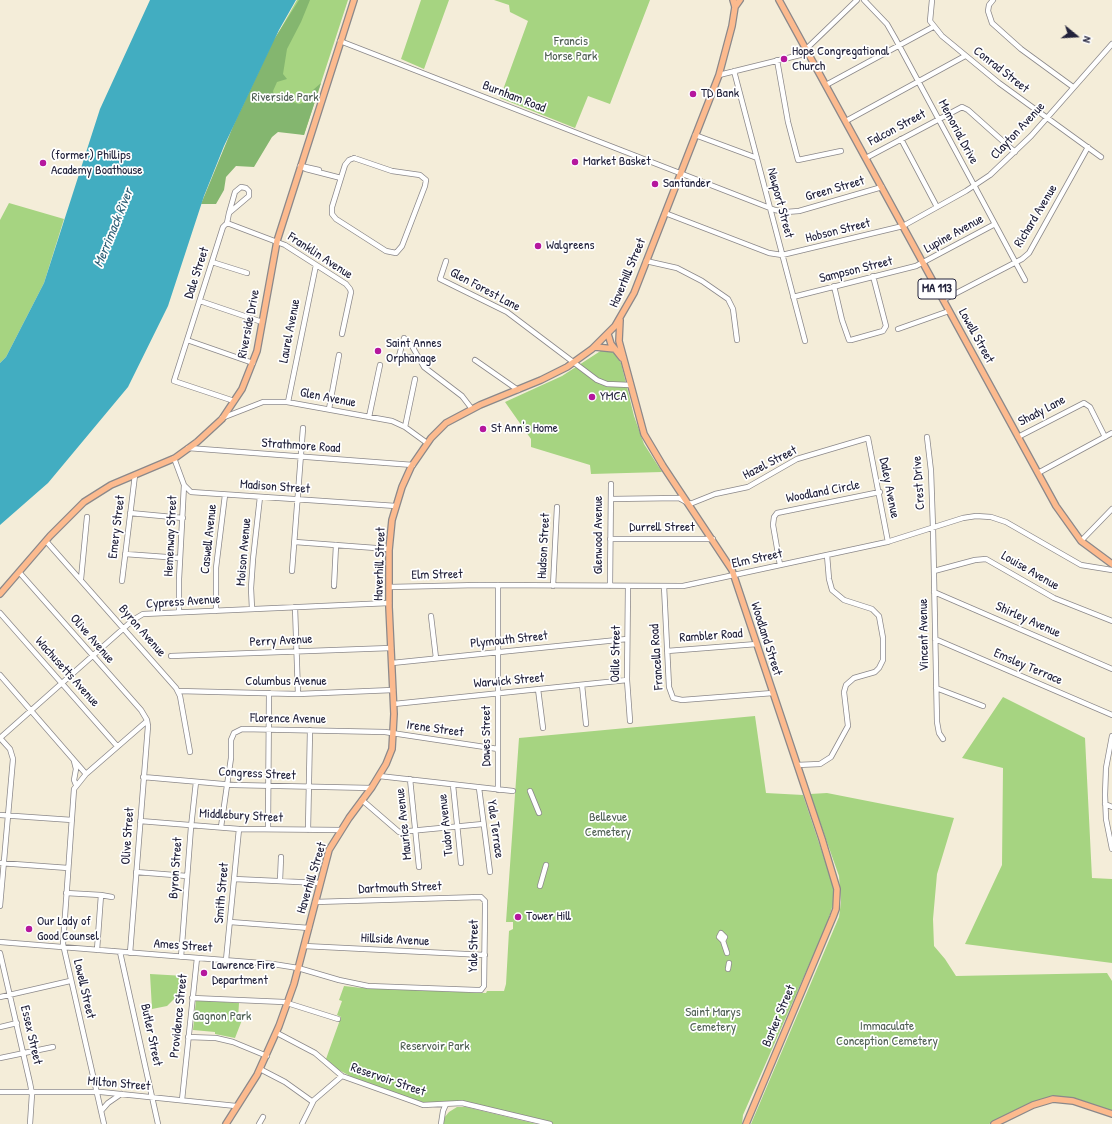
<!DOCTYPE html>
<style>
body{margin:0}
#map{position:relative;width:1112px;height:1124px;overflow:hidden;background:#f4edd9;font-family:"Patrick Hand",sans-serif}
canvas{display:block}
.north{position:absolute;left:1056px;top:16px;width:40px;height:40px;-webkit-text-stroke:3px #fff;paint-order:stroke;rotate:108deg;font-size:11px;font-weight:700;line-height:16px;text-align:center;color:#22223b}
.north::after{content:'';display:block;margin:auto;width:14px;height:18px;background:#22223b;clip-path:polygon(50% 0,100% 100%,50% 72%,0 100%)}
</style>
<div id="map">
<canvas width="1112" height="1124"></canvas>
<div class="north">N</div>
</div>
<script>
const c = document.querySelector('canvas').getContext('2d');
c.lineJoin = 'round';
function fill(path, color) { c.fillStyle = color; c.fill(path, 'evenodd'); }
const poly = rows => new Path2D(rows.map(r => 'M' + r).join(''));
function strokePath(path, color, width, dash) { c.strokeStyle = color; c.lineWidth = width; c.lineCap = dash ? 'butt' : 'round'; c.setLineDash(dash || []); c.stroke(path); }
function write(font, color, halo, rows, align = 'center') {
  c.font = font + ' "Patrick Hand",sans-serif'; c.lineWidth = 3.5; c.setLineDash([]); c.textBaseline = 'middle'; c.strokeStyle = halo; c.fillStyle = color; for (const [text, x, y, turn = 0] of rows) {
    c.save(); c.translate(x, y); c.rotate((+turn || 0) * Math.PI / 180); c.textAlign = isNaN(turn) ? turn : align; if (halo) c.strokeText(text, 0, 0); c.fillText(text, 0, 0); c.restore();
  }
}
fill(poly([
 [297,0,348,0,304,135,245,120,276,37],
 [421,0,449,0,424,69,401,59],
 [494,0,650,0,610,104,588,96,575,128,500,98,528,21,510,12,509,5],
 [9,203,64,219,44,283,6,357,0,363,0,220],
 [602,350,608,350,614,353,621,363,634,416,644,444,662,472,591,474,590,465,531,447,531,439,505,402,562,376],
 [1003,697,1085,738,1092,878,1112,879,1112,963,965,944,1002,865,1003,768,962,758],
 [755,716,766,793,803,795,830,876,833,887,834,901,827,924,743,1115,742,1124,541,1124,540,1119,466,1102,420,1102,352,1077,337,1069,326,1059,341,1017,337,1015,342,1001,339,1000,344,986,362,988,486,993,487,991,504,991,506,984,509,931,513,929,513,922,506,922,519,738],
 [827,793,954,818,937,874,933,919,934,946,945,959,956,976,1107,973,1112,981,1112,1112,1067,1097,1054,1097,1031,1103,989,1124,751,1124,839,917,841,902,839,876,810,794],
 [150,974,185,976,179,994,167,1006,152,1009],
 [196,1000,239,1003,238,1019,242,1020,235,1038,215,1034,215,1032,193,1030],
 [457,1107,466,1107,537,1124,444,1124,444,1118,449,1112]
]), '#a6d481');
fill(poly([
 [299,0,310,0,301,22,287,49,283,74,287,79,277,82,273,91,274,96,299,104,309,101,313,90,321,83,304,135,278,132,272,137,254,167,236,166,226,177,224,190,216,204,201,204,234,124,273,41]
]), '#84b66f');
fill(poly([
 [150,0,296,0,279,30,224,146,204,196,168,306,128,387,48,483,0,525,0,363,6,357,44,283,100,109]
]), '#42adc1');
const minor = poly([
 [864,0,887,24,895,38,1025,280],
 [932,0,930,21,942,36,999,83,1101,157],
 [993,0,989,5,988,11,992,23,1021,49,1073,87],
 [340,41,775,210,786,212,799,211,882,187],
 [777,60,788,122,798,160,841,151],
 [734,71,805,341],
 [719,75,800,55,857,0],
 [826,85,933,27],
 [846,121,965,56],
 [695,135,757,158],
 [901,139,937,207],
 [354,158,392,171,420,175,426,180,425,186,402,246,396,253,386,251,336,219,332,214,332,207,345,165,349,160,354,158],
 [866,158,962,107,968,110,1015,152],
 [300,166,306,169,341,178],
 [301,166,319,170],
 [665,213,769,253,782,255,903,226,966,191,990,175,1031,136,1112,44],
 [227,223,229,213,249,196,249,191,246,188,241,187,235,192,229,213],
 [446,261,440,279,507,312,597,380,607,384,630,385],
 [646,261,677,268,702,281,728,299,733,309,737,340],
 [212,262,247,273],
 [834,286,842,320,849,340,851,340,883,331,886,326,873,276],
 [793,297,916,266,995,224],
 [943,300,1022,259,1029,253,1088,147],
 [200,301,262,322],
 [898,329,949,311],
 [187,340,253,363],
 [418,358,399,356,404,338,412,346,424,367,462,396,472,409],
 [475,360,518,390],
 [234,401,174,381,223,227,227,223,285,245,346,284,350,289,351,292,342,334],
 [288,402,316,265],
 [329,409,339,355],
 [369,417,380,365],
 [222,418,263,402,287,402,392,421,405,427,427,443],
 [405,427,415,379],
 [927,437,931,471,933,528,937,722,939,733,943,739],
 [1018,437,1084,403,1090,407,1105,437],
 [188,448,413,465],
 [174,458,184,485,191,492,396,506],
 [1038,473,1112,433],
 [611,499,679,498,690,504,715,494,748,487,797,459,868,438,888,542],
 [130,513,183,518],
 [610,539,713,539],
 [46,541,176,688,180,696,190,752],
 [1081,541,1112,509],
 [295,542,389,549],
 [125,554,180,558],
 [780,565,773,525,774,517,777,513,880,492],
 [292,571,303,428],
 [934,571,975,560,986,559,1054,598,1112,621],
 [19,572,141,710,147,720,148,726,130,953],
 [81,579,87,517],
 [122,581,135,475],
 [498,585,498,790],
 [334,586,336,545],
 [553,586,557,507],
 [610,586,611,484],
 [628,586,627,680,630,721],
 [664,586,669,687,673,698,682,700,773,693],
 [389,587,479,585,683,586,887,542,963,518,976,516,991,517,1006,522,1081,565,1112,570],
 [934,592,1112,669],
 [295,607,298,694],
 [252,609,251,588,253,559,260,497],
 [216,611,216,568,225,495],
 [179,612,179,579,184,485],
 [0,613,117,746],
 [431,616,436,658],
 [935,639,1112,715],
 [667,651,757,644],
 [171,656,391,648],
 [392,663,627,639],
 [0,675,86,774,74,789,63,944,104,1124],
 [582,685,586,724],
 [936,688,983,706],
 [538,689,543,728],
 [178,691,298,694,393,690],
 [394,704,627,680],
 [1112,736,1106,768,1105,795,1106,819,1112,849],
 [0,738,133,620,143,614,389,603],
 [0,738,10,749,13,759,0,906],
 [74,761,76,769,74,780,76,785],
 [797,765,820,764,831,757,848,726,844,692,846,685,854,678,875,672,879,668,883,660,883,638,879,616,872,609,844,600,832,590,829,579,827,555],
 [86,774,147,721],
 [379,776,513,791],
 [143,777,234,785,371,788],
 [410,779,419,867],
 [453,785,461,863],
 [479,788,490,872],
 [530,791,539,813],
 [362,800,399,832,483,824],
 [1105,804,1112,807],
 [0,815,72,820],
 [140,821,239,829,341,830],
 [221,827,231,758,231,740,234,733,242,729,385,732,498,749],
 [268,829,269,693],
 [308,830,310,730],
 [0,863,68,868],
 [136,872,187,876],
 [234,879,320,883],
 [280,881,281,857],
 [540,886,546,865],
 [66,893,101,895,97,950],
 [101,895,112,897],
 [230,922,309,928],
 [723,941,719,937,721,933,725,937,723,941,727,953],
 [0,942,273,964,298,968,339,980,368,986,476,990,481,990,484,986,485,911,485,901,481,897,315,902],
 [304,946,485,955],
 [120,952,158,1124],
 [0,953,30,1083,32,1094,30,1124],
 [181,957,191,827,196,782],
 [226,960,239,829],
 [728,969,729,963],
 [0,997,70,981],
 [192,998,284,1002,338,1019],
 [0,1027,17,1023],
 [277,1033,315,1053,342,1076,415,1102,423,1105,462,1103,550,1124],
 [188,1037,216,1038,233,1042,267,1056],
 [0,1058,53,1047],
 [260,1069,285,1082,313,1102],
 [0,1092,101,1092,236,1106],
 [182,1100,197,958],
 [101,1111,108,1103,121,1094],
 [259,1124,263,1117],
 [302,1124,314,1100,342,1076],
 [441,1124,443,1111,446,1104]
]);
const major = poly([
 [779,0,1056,506,1081,541,1112,564],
 [735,7,740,0],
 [620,320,619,341,644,434,663,466,732,570,822,839,837,889,836,909,833,917,746,1124],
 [608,334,611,344,622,358],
 [595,347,615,349],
 [0,594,50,536,84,502,111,485,175,458,197,442,222,419,242,389,257,351,277,241,354,0],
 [226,1124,257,1075,279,1026,294,984,329,850,349,818,372,787,386,764,392,749,394,714,389,607,389,550,392,520,402,487,411,467,431,438,446,423,480,405,541,380,567,367,592,349,615,326,634,293,719,75,732,26,735,7,733,0],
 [994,1124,1033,1105,1053,1099,1073,1101,1112,1114]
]);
strokePath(minor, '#8b888a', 6);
strokePath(major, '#8b888a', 8);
strokePath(minor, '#fff', 4.5);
strokePath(major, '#fcba8e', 5.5);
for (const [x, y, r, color] of [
 [784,59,4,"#b5179e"],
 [693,94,4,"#b5179e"],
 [575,162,4,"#b5179e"],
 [43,163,4,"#b5179e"],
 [655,184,4,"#b5179e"],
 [538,246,4,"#b5179e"],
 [378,351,4,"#b5179e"],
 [592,397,4,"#b5179e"],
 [483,429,4,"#b5179e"],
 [518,917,4,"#b5179e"],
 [29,929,4,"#b5179e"],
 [204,973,4,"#b5179e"]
]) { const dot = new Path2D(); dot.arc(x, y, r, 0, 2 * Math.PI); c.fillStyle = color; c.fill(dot); strokePath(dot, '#fff', 1.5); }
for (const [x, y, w] of [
 [937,289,38]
]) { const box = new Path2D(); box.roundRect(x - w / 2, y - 10, w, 20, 3); c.fillStyle = '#fff'; c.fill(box); strokePath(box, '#22223b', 1); }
write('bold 12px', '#22223b', null, [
 ["MA 113",937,289]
]);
write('13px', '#506054', '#fff', [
 ["Francis",571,42],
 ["Morse Park",571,57],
 ["Riverside Park",285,98],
 ["Bellevue",608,818],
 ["Cemetery",608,833],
 ["Saint Marys",713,1013],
 ["Cemetery",713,1028],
 ["Gagnon Park",222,1017],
 ["Immaculate",887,1027],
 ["Conception Cemetery",887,1042],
 ["Reservoir Park",435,1047]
]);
write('13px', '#22223b', '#fff', [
 ["Hope Congregational",792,52],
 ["Church",792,67],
 ["TD Bank",701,94],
 ["(former) Phillips",51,156],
 ["Academy Boathouse",51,171],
 ["Market Basket",583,162],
 ["Santander",663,184],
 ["Walgreens",546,246],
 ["Saint Annes",386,344],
 ["Orphanage",386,359],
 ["YMCA",600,397],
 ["St Ann's Home",491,429],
 ["Tower Hill",526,917],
 ["Our Lady of",37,922],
 ["Good Counsel",37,937],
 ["Lawrence Fire",212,966],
 ["Department",212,981]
], 'left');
write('13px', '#22223b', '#fff', [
 ["Conrad Street",1001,70,38],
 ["Burnham Road",514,97,21],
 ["Falcon Street",897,128,-28],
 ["Clayton Avenue",1018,131,-47],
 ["Memorial Drive",958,132,62],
 ["Green Street",835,189,-16],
 ["Newport Street",780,203,75],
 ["Richard Avenue",1036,216,-59],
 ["Hobson Street",838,231,-14],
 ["Lupine Avenue",954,234,-29],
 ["Franklin Avenue",320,256,33],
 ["Sampson Street",856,270,-14],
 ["Dale Street",197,273,-72],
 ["Haverhill Street",628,273,-67],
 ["Glen Forest Lane",485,290,28],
 ["Riverside Drive",249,324,-79],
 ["Laurel Avenue",290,331,-79],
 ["Lowell Street",976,336,61],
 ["Glen Avenue",328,398,11],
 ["Shady Lane",1042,411,-28],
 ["Strathmore Road",301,446,4],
 ["Hazel Street",770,463,-27],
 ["Crest Drive",919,483,-94],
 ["Madison Street",275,487,4],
 ["Daley Avenue",889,488,79],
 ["Woodland Circle",823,492,-11],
 ["Emery Street",117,527,-83],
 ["Durrell Street",662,528],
 ["Glenwood Avenue",599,535,-90],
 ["Hemenway Street",171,536,-87],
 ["Caswell Avenue",209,539,-84],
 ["Hudson Street",544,546,-87],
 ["Moison Avenue",244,552,-85],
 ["Elm Street",757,559,-12],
 ["Haverhill Street",380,564,-88],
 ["Louise Avenue",1030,571,30],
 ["Elm Street",437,575,-1],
 ["Cypress Avenue",183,602,-4],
 ["Shirley Avenue",1028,620,24],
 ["Byron Avenue",142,631,49],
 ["Vincent Avenue",924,635,-91],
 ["Rambler Road",711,636,-4],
 ["Olive Avenue",92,639,49],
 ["Woodland Street",766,639,72],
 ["Plymouth Street",509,640,-6],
 ["Perry Avenue",281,641,-3],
 ["Odile Street",616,654,-89],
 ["Francella Road",657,657,-94],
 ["Emsley Terrace",1028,667,23],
 ["Wachusetts Avenue",67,672,48],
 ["Warwick Street",509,681,-5],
 ["Columbus Avenue",286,682],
 ["Florence Avenue",288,719,1],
 ["Irene Street",435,729,8],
 ["Dawes Street",487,736,-90],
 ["Congress Street",257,774,3],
 ["Middlebury Street",241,816,3],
 ["Maurice Avenue",404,824,-96],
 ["Tudor Avenue",446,825,-96],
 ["Yale Terrace",495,829,82],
 ["Olive Street",128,836,-86],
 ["Byron Street",176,868,-86],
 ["Haverhill Street",312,878,-73],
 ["Dartmouth Street",400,888,-2],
 ["Smith Street",222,893,-85],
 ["Hillside Avenue",395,940,3],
 ["Ames Street",183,946,4],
 ["Yale Street",474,946,-89],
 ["Lowell Street",84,989,77],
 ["Providence Street",179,1016,-84],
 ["Barker Street",779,1016,-67],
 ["Essex Street",31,1035,77],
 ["Butler Street",151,1035,78],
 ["Reservoir Street",388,1080,19],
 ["Milton Street",119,1084,5]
]);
write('italic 14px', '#306177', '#fff', [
 ["Merrimack River",114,228,-68]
]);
</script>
